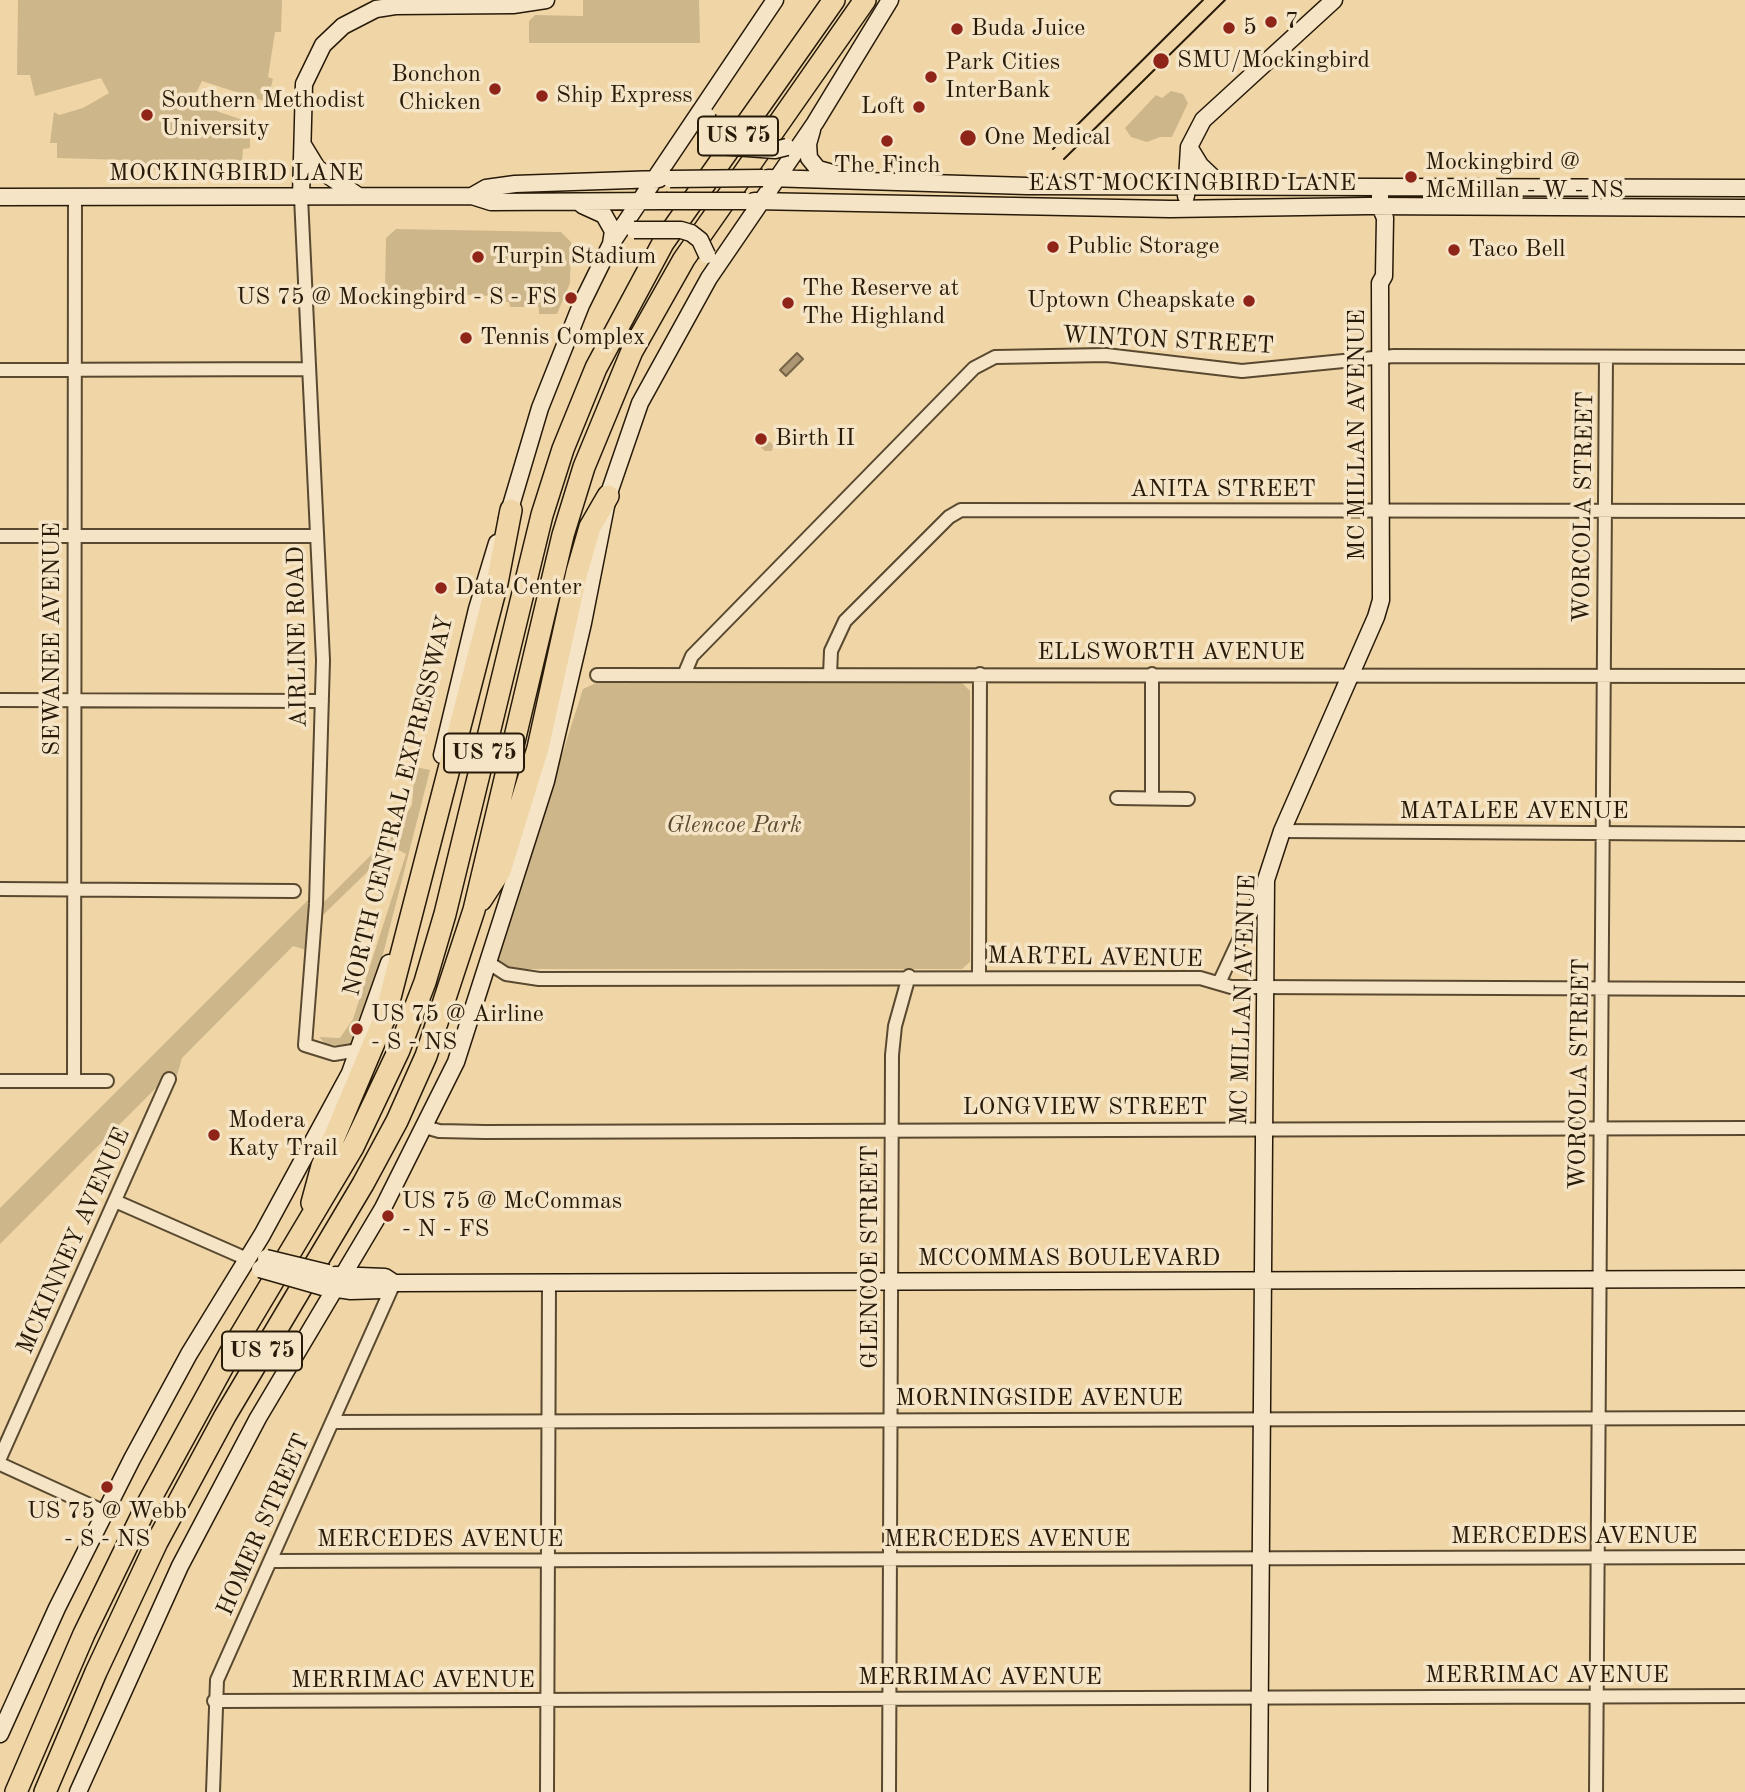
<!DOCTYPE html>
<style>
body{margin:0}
canvas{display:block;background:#f0d6a6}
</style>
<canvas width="1745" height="1792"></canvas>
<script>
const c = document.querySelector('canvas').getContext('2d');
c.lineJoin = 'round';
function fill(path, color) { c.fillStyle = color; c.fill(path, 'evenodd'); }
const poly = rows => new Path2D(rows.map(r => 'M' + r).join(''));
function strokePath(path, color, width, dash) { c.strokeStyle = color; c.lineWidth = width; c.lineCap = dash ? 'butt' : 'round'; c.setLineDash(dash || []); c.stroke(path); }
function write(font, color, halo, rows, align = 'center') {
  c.font = font + ' "Old Standard TT",serif'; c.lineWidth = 7; c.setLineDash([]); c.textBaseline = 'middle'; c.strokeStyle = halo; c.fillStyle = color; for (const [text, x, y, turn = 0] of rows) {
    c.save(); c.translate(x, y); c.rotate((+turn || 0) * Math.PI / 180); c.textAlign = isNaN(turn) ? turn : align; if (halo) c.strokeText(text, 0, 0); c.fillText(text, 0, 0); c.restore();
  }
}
fill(poly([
 [18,0,282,0,281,32,275,32,268,77,273,79,267,102,202,81,195,95,219,112,243,120,243,132,250,132,250,148,243,149,242,162,174,160,174,166,151,170,125,166,124,160,57,158,57,143,50,143,54,112,59,115,83,108,109,93,101,78,35,96,30,75,17,75],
 [583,0,699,0,700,43,529,43,529,21,535,15,583,16],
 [1171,91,1183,94,1188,103,1172,137,1160,137,1147,142,1131,137,1125,128,1156,95,1162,98],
 [396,229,561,232,571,242,570,283,557,314,539,314,539,307,510,307,509,302,491,302,491,296,467,295,467,301,448,301,448,306,395,305,394,298,385,292,386,238],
 [761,433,773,445,772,451,765,451,753,440],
 [596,683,962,683,970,691,970,962,962,969,509,969,499,963,498,955,583,689],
 [411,766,430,770,382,958,353,1042,347,1047,325,1043,319,1037,340,1038,353,1019,406,854,393,847,321,917,321,905,395,831,412,805,414,780,410,779],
 [310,898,306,950,293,946,182,1058,176,1079,163,1081,0,1244,0,1208]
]), '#ceb68b');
const water = poly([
 [797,353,803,359,786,376,780,370,797,353]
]);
fill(water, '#ac9671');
strokePath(water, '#776447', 2);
const street = poly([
 [301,197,323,660,316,904,305,1045,334,1054,359,1050],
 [0,370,309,369],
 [0,536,316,536],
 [1152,674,1152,798],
 [597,675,1745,676],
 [684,675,692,656,974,368,995,357,1106,355,1242,371,1394,356,1745,357],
 [830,675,831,651,845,621,949,517,961,510,1745,511],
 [0,700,322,701],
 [1117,798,1188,799],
 [1282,831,1745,834],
 [0,889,294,891],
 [489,963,506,974,539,979,1200,978,1231,987,1251,987,1745,989],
 [979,976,980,674],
 [1219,983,1265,884],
 [0,1081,107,1081],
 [74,1081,75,198],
 [425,1127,439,1131,485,1132,1745,1128],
 [115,1201,247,1259],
 [332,1422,1745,1418],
 [0,1458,169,1079],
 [0,1464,105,1512],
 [270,1561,1745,1557],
 [214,1701,1745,1696],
 [213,1792,217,1680,394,1283],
 [547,1792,549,1283],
 [889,1792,892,1055,895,1026,909,976],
 [1596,1792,1606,357]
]);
const secondary = poly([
 [812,130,808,144,809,158,818,169,836,174],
 [303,145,317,168,357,195],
 [1189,147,1200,165,1222,186],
 [768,178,1027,186,1745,188],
 [472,196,486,188,515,184,659,179],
 [1186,196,1189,147,1203,120,1334,0],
 [0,197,472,196,491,202,666,201],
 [301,197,304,84,323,45,343,26,376,9,395,6,513,5,546,0],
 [754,201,1170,209,1368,206,1745,208],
 [582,205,604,215,613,231,611,244],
 [507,519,540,408,581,305,611,244,775,0],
 [442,755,477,609,497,543],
 [335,1275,385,1277,394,1283],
 [325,1287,351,1291,383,1290,394,1283,1745,1279],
 [0,1734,57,1608,132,1459,189,1354,262,1235,350,1073,389,963],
 [78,1792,180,1566,258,1418,383,1208,456,1062,546,781,583,623,608,496,640,403,709,278,815,123,890,0],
 [1259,1792,1266,880,1282,831,1376,617,1381,600,1380,283,1384,276,1385,218,1380,206,1380,188]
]);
const highway = poly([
 [481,900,500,871,538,748,577,572,590,527,608,496],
 [312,1203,322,1166,385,1017,497,583,511,510],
 [16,1792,84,1634,147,1505,233,1348,353,1147,399,1050,425,982,445,914,542,515,563,449,596,368,663,243,834,0],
 [45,1792,96,1672,157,1542,225,1416,363,1184,397,1121,426,1056,474,910,563,535,584,467,632,351,684,259,865,0]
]);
strokePath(street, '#594930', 16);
strokePath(secondary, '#271a09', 19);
strokePath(highway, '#271a09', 24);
strokePath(street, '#f5e4c5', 12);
strokePath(secondary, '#f5e4c5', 16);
strokePath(highway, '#f0d6a6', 21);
strokePath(poly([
 [1053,149,1203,0],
 [1064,159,1225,0]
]), '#271a09', 2);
const secondaryBridge = poly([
 [707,116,712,139,719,146,775,150,787,147],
 [670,179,763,178],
 [666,201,746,201],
 [634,230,681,230,691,233,700,240,707,255],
 [266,1258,328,1273],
 [260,1269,323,1287]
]);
strokePath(secondaryBridge, '#271a09', 19, []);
strokePath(secondaryBridge, '#f5e4c5', 16);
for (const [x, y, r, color] of [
 [1271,22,7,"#8f2418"],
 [1229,28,7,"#8f2418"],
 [957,29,7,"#8f2418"],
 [1161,61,9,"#8f2418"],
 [931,77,7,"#8f2418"],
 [495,89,7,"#8f2418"],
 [542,96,7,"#8f2418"],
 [919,107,7,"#8f2418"],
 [147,115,7,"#8f2418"],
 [968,138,9,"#8f2418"],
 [887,141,7,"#8f2418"],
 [1411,177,7,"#8f2418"],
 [1053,247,7,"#8f2418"],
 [1454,250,7,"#8f2418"],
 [478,257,7,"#8f2418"],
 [571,298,7,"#8f2418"],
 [1249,301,7,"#8f2418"],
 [788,303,7,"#8f2418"],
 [466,338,7,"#8f2418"],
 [761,439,7,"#8f2418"],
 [441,588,7,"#8f2418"],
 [357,1029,7,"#8f2418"],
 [214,1135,7,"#8f2418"],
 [388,1216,7,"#8f2418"],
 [107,1487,7,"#8f2418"]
]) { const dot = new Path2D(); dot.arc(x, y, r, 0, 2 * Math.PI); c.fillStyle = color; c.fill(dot); strokePath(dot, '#f5e4c5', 2.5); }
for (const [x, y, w] of [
 [738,136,80],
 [484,753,80],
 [262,1351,80]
]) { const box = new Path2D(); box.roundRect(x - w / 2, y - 19.5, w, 39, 5); c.fillStyle = '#f5e4c5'; c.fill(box); strokePath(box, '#271a09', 2); }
write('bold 23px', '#271a09', null, [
 ["US 75",738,136],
 ["US 75",484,753],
 ["US 75",262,1351]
]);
write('24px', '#271a09', '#f5e4c5', [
 ["7",1285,22],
 ["5",1243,28],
 ["Buda Juice",971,29],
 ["SMU/Mockingbird",1177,61],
 ["Park Cities",945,63],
 ["InterBank",945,91],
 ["Bonchon",481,75,"right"],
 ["Chicken",481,103,"right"],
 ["Ship Express",556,96],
 ["Southern Methodist",161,101],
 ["University",161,129],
 ["Loft",905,107,"right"],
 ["One Medical",984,138],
 ["Mockingbird @",1425,163],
 ["McMillan - W - NS",1425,191],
 ["The Finch",887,166,"center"],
 ["Public Storage",1067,247],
 ["Taco Bell",1468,250],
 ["Turpin Stadium",492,257],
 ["The Reserve at",802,289],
 ["The Highland",802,317],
 ["US 75 @ Mockingbird - S - FS",557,298,"right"],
 ["Uptown Cheapskate",1235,301,"right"],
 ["Tennis Complex",480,338],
 ["Birth II",775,439],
 ["Data Center",455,588],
 ["US 75 @ Airline",371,1015],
 ["- S - NS",371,1043],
 ["Modera",228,1121],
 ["Katy Trail",228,1149],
 ["US 75 @ McCommas",402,1202],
 ["- N - FS",402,1230],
 ["US 75 @ Webb",107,1512,"center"],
 ["- S - NS",107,1540,"center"]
], 'left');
write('24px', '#271a09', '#f5e4c5', [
 ["MOCKINGBIRD LANE",236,174],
 ["EAST MOCKINGBIRD LANE",1192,184],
 ["WINTON STREET",1168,341,3],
 ["MC MILLAN AVENUE",1358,435,-90],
 ["ANITA STREET",1223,490],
 ["WORCOLA STREET",1584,507,-89],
 ["AIRLINE ROAD",298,637,-91],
 ["SEWANEE AVENUE",53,639,-90],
 ["ELLSWORTH AVENUE",1171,653],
 ["NORTH CENTRAL EXPRESSWAY",399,806,-76],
 ["MATALEE AVENUE",1514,812],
 ["MARTEL AVENUE",1095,958,1],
 ["MC MILLAN AVENUE",1244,1000,-88],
 ["WORCOLA STREET",1580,1074,-89],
 ["LONGVIEW STREET",1085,1108],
 ["MCKINNEY AVENUE",74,1241,-66],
 ["GLENCOE STREET",871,1257,-90],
 ["MCCOMMAS BOULEVARD",1069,1259],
 ["MORNINGSIDE AVENUE",1039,1399],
 ["HOMER STREET",264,1525,-66],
 ["MERCEDES AVENUE",1574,1537],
 ["MERCEDES AVENUE",440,1540],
 ["MERCEDES AVENUE",1007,1540],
 ["MERRIMAC AVENUE",1547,1676],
 ["MERRIMAC AVENUE",980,1678],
 ["MERRIMAC AVENUE",413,1681]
]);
write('italic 24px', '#594930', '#f5e4c5', [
 ["Glencoe Park",734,826]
]);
</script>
